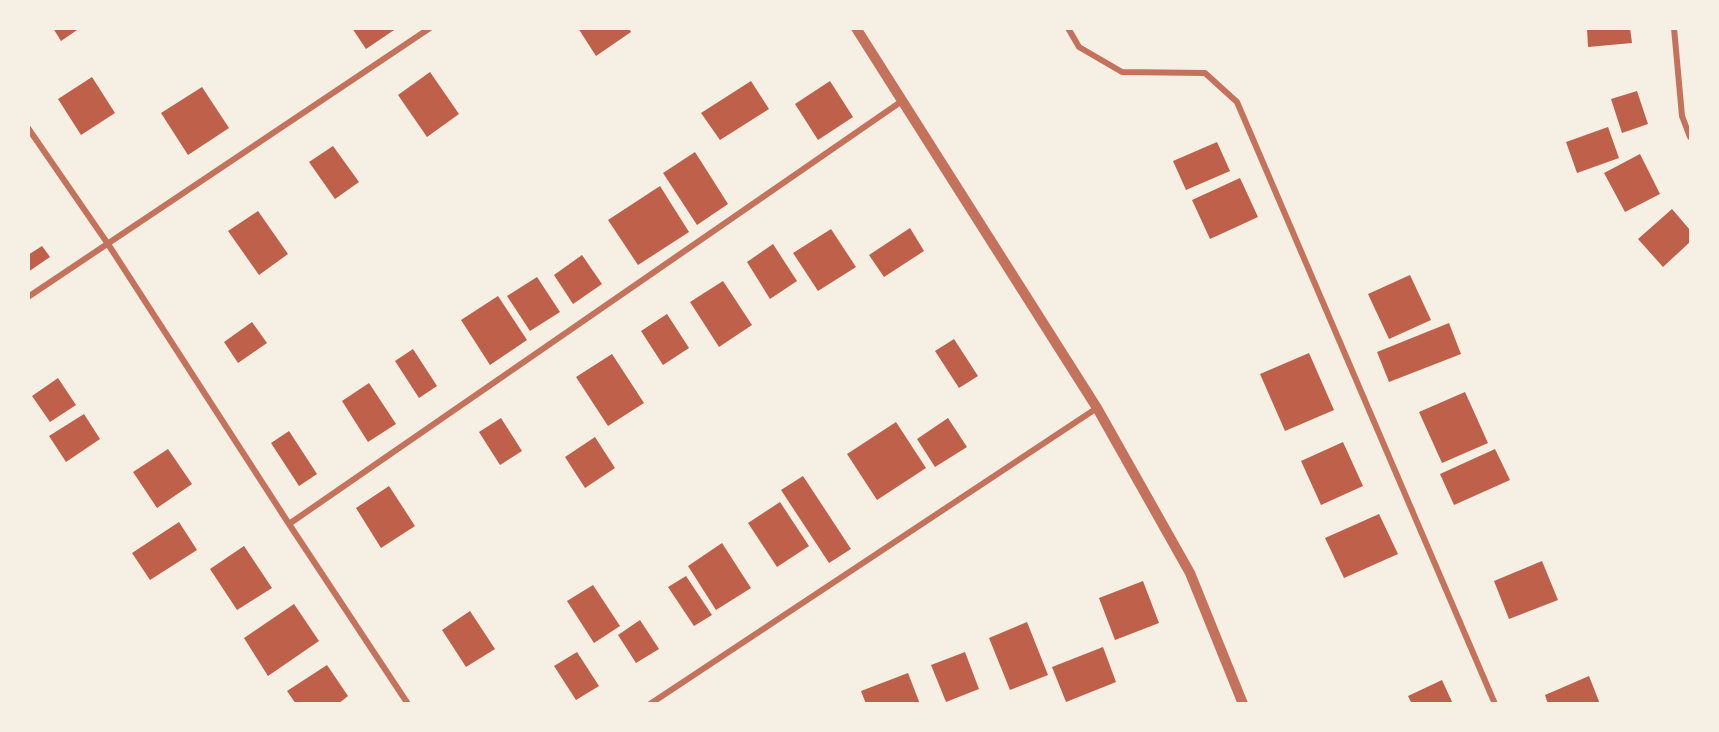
<!DOCTYPE html>
<style>
body{margin:0}
#map{position:relative;width:1719px;height:732px;overflow:hidden;background:#f6efe4;font-family:"Open Sans",sans-serif}
canvas{display:block}
.frame{position:absolute;inset:0;border:30px solid #f6efe4;pointer-events:none}
</style>
<div id="map">
<canvas width="1719" height="732"></canvas>
<div class="frame"></div>
</div>
<script>
const c = document.querySelector('canvas').getContext('2d');
c.lineJoin = 'round';
function fill(path, color) { c.fillStyle = color; c.fill(path, 'evenodd'); }
const poly = rows => new Path2D(rows.map(r => 'M' + r).join(''));
function strokePath(path, color, width, dash) { c.strokeStyle = color; c.lineWidth = width; c.lineCap = dash ? 'butt' : 'round'; c.setLineDash(dash || []); c.stroke(path); }
fill(poly([
 [53,28,80,28,61,41],
 [352,28,397,28,366,49],
 [578,28,629,28,631,32,596,56],
 [1587,28,1630,28,1632,43,1588,47],
 [430,72,459,114,427,137,398,95],
 [92,77,115,113,81,135,58,99],
 [751,81,769,109,720,140,701,113],
 [830,81,853,117,818,140,795,104],
 [202,87,229,128,188,155,161,113],
 [1637,91,1648,124,1622,133,1611,99],
 [1608,127,1619,158,1577,173,1566,142],
 [1217,142,1230,171,1186,190,1173,161],
 [333,146,359,182,335,199,309,162],
 [695,152,728,204,697,225,663,173],
 [1640,154,1660,194,1625,212,1604,173],
 [1240,178,1258,217,1210,239,1192,200],
 [660,186,689,232,638,265,608,220],
 [1672,209,1690,230,1690,242,1663,267,1638,239],
 [258,211,288,254,259,275,228,231],
 [910,228,924,251,884,277,869,255],
 [831,229,856,267,818,291,793,253],
 [773,244,797,281,770,299,747,262],
 [42,246,50,257,28,272,28,255],
 [582,255,602,284,573,304,554,275],
 [1410,275,1431,320,1389,339,1368,294],
 [537,277,560,312,530,331,507,296],
 [723,281,752,325,719,347,690,302],
 [498,296,527,340,490,365,461,320],
 [667,314,689,348,663,365,641,331],
 [252,322,267,343,238,363,224,342],
 [1449,323,1461,354,1389,382,1377,352],
 [954,339,978,376,959,388,935,351],
 [413,349,437,386,419,398,395,361],
 [1309,353,1334,410,1285,431,1260,374],
 [612,354,644,403,608,426,576,377],
 [58,378,76,405,50,422,32,396],
 [369,383,396,424,368,442,342,401],
 [1465,392,1488,443,1442,463,1419,412],
 [84,414,100,439,66,462,49,436],
 [501,418,522,451,500,465,479,432],
 [948,418,967,447,935,467,917,439],
 [896,422,926,468,877,500,847,454],
 [289,431,317,474,299,486,271,443],
 [595,437,615,468,585,488,565,457],
 [1343,442,1363,486,1321,505,1301,461],
 [168,449,192,484,157,508,133,472],
 [1495,449,1510,480,1454,505,1440,474],
 [803,476,851,549,829,563,781,490],
 [389,486,415,526,381,548,356,508],
 [780,502,809,546,777,567,748,523],
 [1379,514,1398,554,1344,578,1325,538],
 [179,522,197,550,150,580,132,553],
 [722,543,751,588,716,610,688,566],
 [244,546,272,588,237,610,210,569],
 [1542,561,1558,600,1509,619,1494,581],
 [686,576,712,615,694,626,668,587],
 [1143,581,1159,623,1115,640,1099,598],
 [593,585,620,626,594,643,567,601],
 [294,604,319,641,268,676,244,638],
 [470,611,495,649,466,667,442,630],
 [640,620,659,649,636,663,618,635],
 [1027,622,1048,675,1010,690,989,638],
 [1103,647,1116,682,1066,702,1052,667],
 [577,652,599,686,576,700,554,666],
 [965,652,979,689,946,702,931,665],
 [327,665,348,696,338,704,296,704,287,691],
 [908,673,920,704,866,704,861,691],
 [1589,676,1600,704,1548,704,1545,695],
 [1442,680,1453,704,1412,704,1408,696]
]), '#bf614a');
strokePath(poly([
 [1068,28,1079,47,1122,72,1205,73,1237,102,1495,704],
 [1674,28,1682,116,1690,137],
 [28,128,108,244,289,524,408,704],
 [28,297,430,28],
 [289,524,902,101],
 [650,704,1097,408]
]), '#c5725c', 6);
strokePath(poly([
 [856,28,1097,408,1190,573,1243,704]
]), '#c5725c', 10);
</script>
